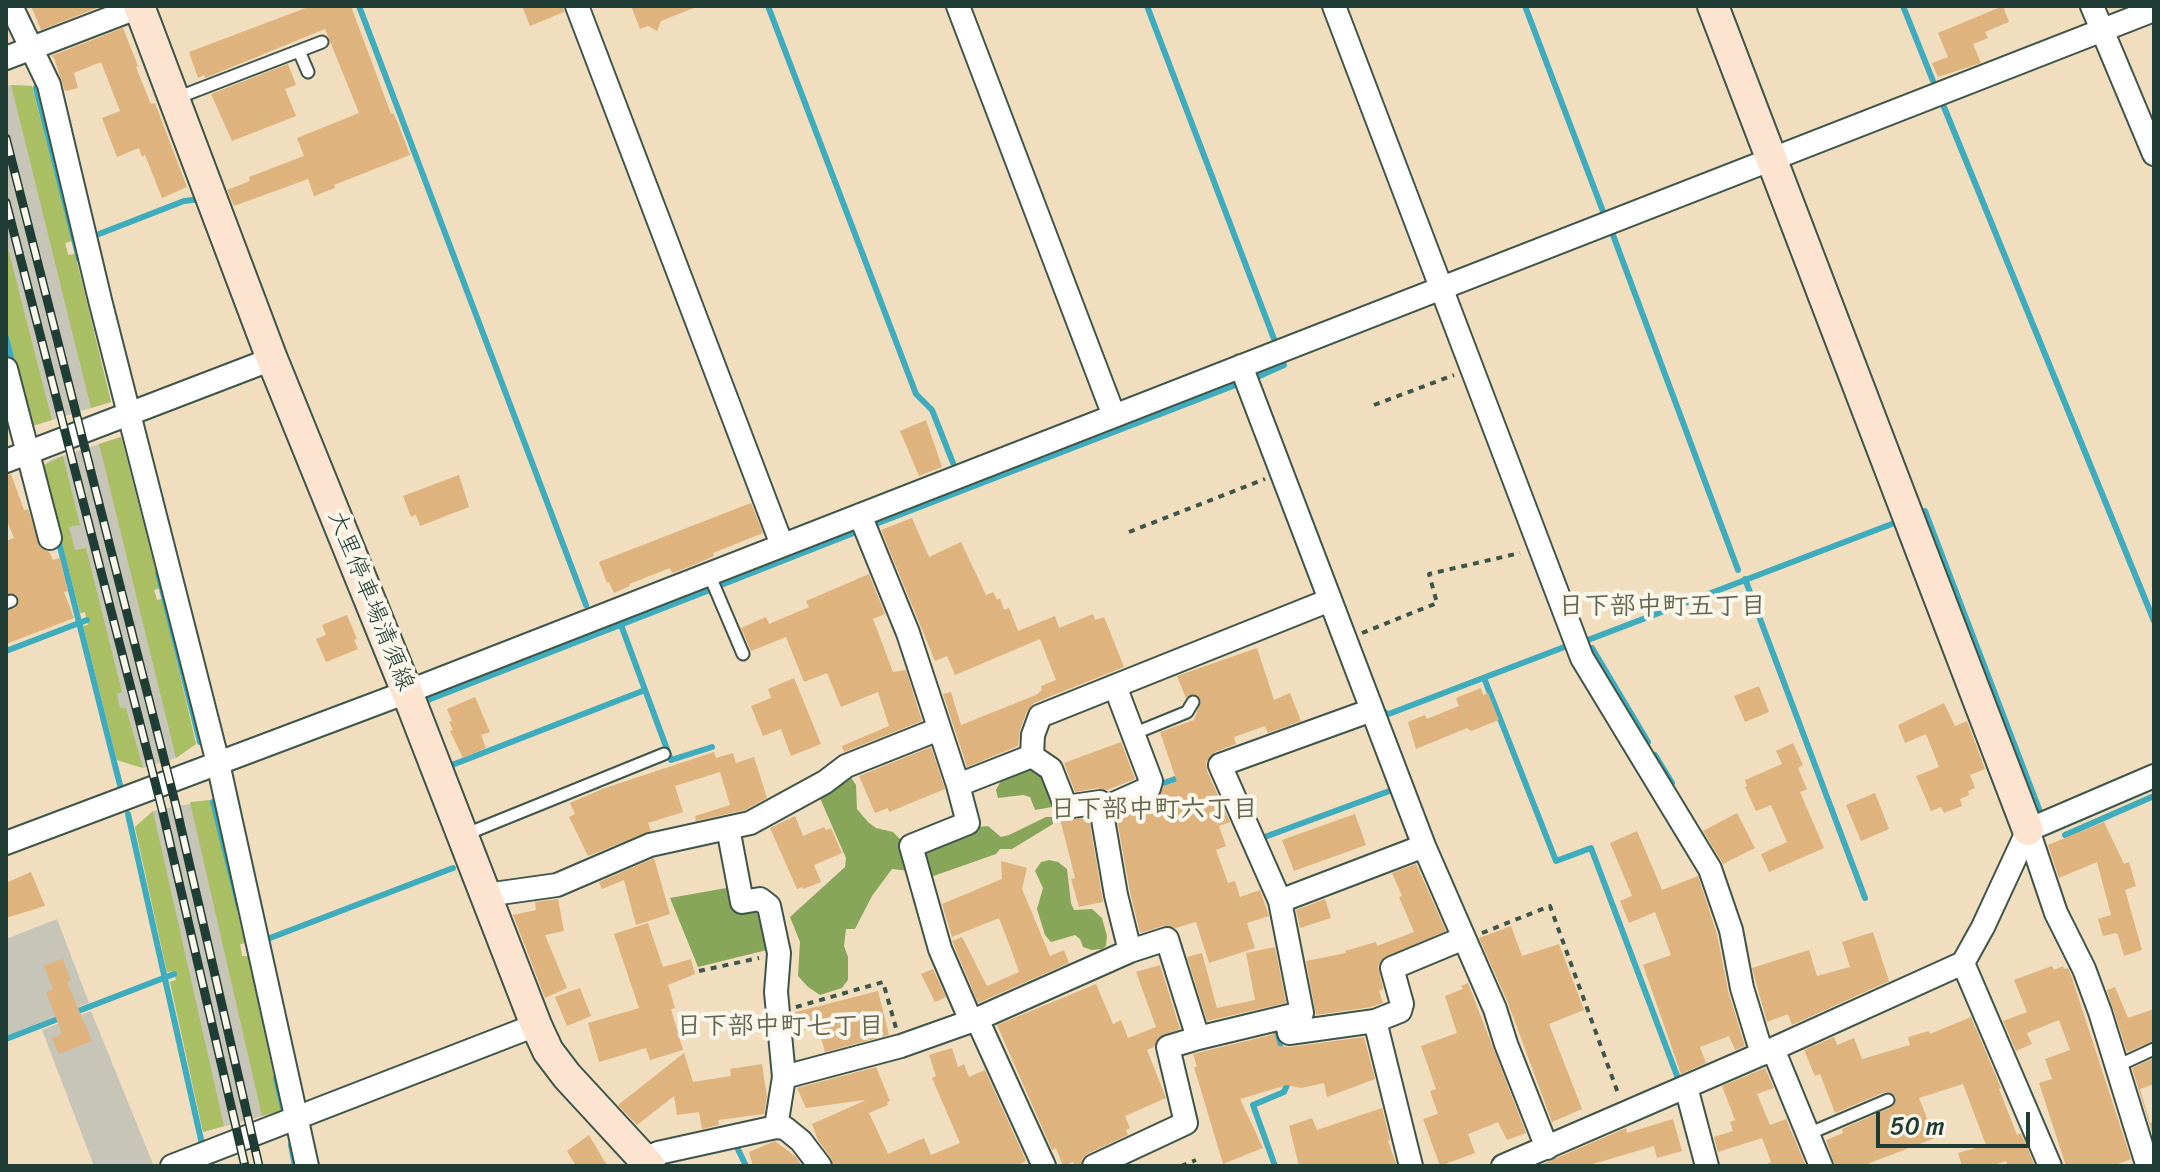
<!DOCTYPE html>
<meta charset="utf-8">
<style>
body{margin:0}
#map{position:relative;width:2160px;height:1172px;overflow:hidden;background:#f1debf;font-family:Sriracha,sans-serif}
canvas{display:block}
.frame{position:absolute;inset:0;border:8px solid #1f3d34;pointer-events:none}
.scale{position:absolute;left:1876px;top:1112px;width:154px;height:36px;box-sizing:border-box;border:4px solid #1f3d34;border-top:0;padding-left:10px;font-size:24px;line-height:28px;white-space:nowrap;color:#1f3d34;-webkit-text-stroke:6px #fbf7ec;paint-order:stroke}
</style>
<div id="map">
<canvas width="2160" height="1172"></canvas>
<div class="frame"></div>
<div class="scale">50 m</div>
</div>
<script>
const c = document.querySelector('canvas').getContext('2d');
c.lineJoin = 'round';
function fill(path, color) { c.fillStyle = color; c.fill(path, 'evenodd'); }
const poly = rows => new Path2D(rows.map(r => 'M' + r).join(''));
function strokePath(path, color, width, dash) { c.strokeStyle = color; c.lineWidth = width; c.lineCap = dash ? 'butt' : 'round'; c.setLineDash(dash || []); c.stroke(path); }
function write(font, color, halo, rows, align = 'center') {
  c.font = font + ' Sriracha,"Klee One",sans-serif'; c.lineWidth = 8; c.setLineDash([]); c.textBaseline = 'middle'; c.strokeStyle = halo; c.fillStyle = color; for (const [text, x, y, turn = 0] of rows) {
    c.save(); c.translate(x, y); c.rotate((+turn || 0) * Math.PI / 180); c.textAlign = isNaN(turn) ? turn : align; if (halo) c.strokeText(text, 0, 0); c.fillText(text, 0, 0); c.restore();
  }
}
fill(poly([
 [11,85,32,86,72,241,65,242,67,249,68,255,75,254,111,402,32,426,6,326,6,86],
 [121,437,160,588,154,590,157,600,162,599,196,744,176,758,143,768,117,760,83,626,88,625,85,612,80,613,42,466,52,459],
 [210,800,245,943,240,944,242,956,248,956,281,1111,203,1132,170,982,176,980,174,971,167,972,135,827,153,811],
 [57,919,89,1003,6,1036,6,939],
 [91,1011,153,1164,147,1166,94,1166,42,1030]
]), '#c7c5b8');
fill(poly([
 [11,85,32,86,72,241,65,243,68,255,75,254,111,402,91,408],
 [6,241,52,420,32,426,6,326],
 [121,437,160,588,154,590,157,600,162,599,196,744,176,758,99,444],
 [63,456,80,525,69,527,75,550,86,548,122,692,117,694,120,708,126,708,143,768,117,760,83,626,88,625,85,612,80,613,42,466],
 [210,800,245,943,240,944,242,956,248,956,281,1111,262,1116,190,802],
 [153,811,224,1126,203,1132,170,982,176,980,174,971,167,972,135,827]
]), '#aabf64');
fill(poly([
 [1028,764,1046,774,1057,803,1052,807,1035,810,1030,797,1023,795,998,798,996,790,1005,773],
 [850,776,856,785,857,809,868,822,876,828,893,832,902,841,910,871,892,869,872,896,855,929,846,929,844,946,848,957,848,980,842,988,820,995,808,987,798,976,800,942,790,917,845,867,846,858,819,796],
 [1046,817,1052,817,1053,824,1012,849,1000,849,996,854,925,879,923,849,978,827,988,826,1001,837,1009,835],
 [1049,860,1058,862,1067,869,1071,903,1074,910,1092,909,1102,918,1107,936,1106,946,1102,949,1092,950,1083,947,1080,939,1075,935,1051,942,1045,935,1037,909,1043,888,1035,871,1041,862],
 [732,887,758,905,771,949,698,967,670,898]
]), '#87a65a');
strokePath(poly([
 [359,6,586,605],
 [768,6,916,394,932,410,953,463],
 [1147,6,1274,339],
 [1525,6,1604,214],
 [1903,6,1933,81],
 [36,88,79,259],
 [1944,107,2154,621],
 [99,234,184,201,193,200],
 [1613,235,1738,570],
 [6,337,13,365],
 [1256,380,1255,378,1284,365],
 [1925,511,2039,809],
 [873,525,1238,384],
 [57,535,121,789],
 [158,573,200,742],
 [1745,579,1865,898],
 [721,585,856,532],
 [621,625,671,760,712,747],
 [1588,640,1897,522],
 [1592,648,1648,742],
 [6,651,87,620],
 [1484,678,1556,861,1591,848,1679,1081],
 [428,700,707,591],
 [1385,712,1386,715,1567,646],
 [1655,755,1672,783],
 [452,765,645,690],
 [1158,785,1181,777],
 [213,802,239,907],
 [128,814,202,1144],
 [2065,835,2154,796],
 [1262,838,1392,790],
 [270,938,453,868],
 [73,1013,174,974],
 [1275,1026,1282,1054],
 [6,1039,63,1017],
 [276,1078,283,1108],
 [735,1143,746,1166],
 [291,1145,295,1166],
 [1275,1166,1253,1105,1284,1092,1289,1080]
]), '#3facbe', 6);
fill(poly([
 [31,6,102,6,41,30],
 [311,6,351,6,391,114,393,113,397,121,410,155,334,185,335,188,314,196,308,179,234,206,227,190,250,181,249,177,304,156,297,138,359,113,325,29,205,78,204,75,198,78,189,52],
 [522,6,563,6,564,12,530,26],
 [631,6,695,6,696,7,661,21,657,31,648,26,640,29],
 [2003,6,2009,22,1985,32,1988,38,1973,44,1981,63,1938,77,1932,63,1948,57,1938,33],
 [123,28,138,66,136,67,150,102,152,104,155,103,187,187,162,198,145,155,142,157,139,148,117,157,102,118,120,111,101,62,74,73,78,88,65,91,54,58,51,56],
 [288,64,296,85,285,89,296,116,232,141,211,94],
 [926,420,942,467,919,476,900,431],
 [11,474,24,510,28,509,40,547,49,552,53,560,60,558,68,591,64,592,74,618,6,644,6,611,15,608,19,601,16,594,6,594,6,541,14,538,6,518,6,475],
 [459,475,469,507,420,526,416,515,411,517,403,496],
 [751,503,763,533,713,553,714,556,689,567,672,573,670,568,629,584,630,586,614,593,609,582,607,583,599,562],
 [912,518,929,557,961,542,986,595,993,592,997,600,1000,598,1004,610,1009,608,1018,631,1055,616,1059,628,1093,614,1095,620,1104,617,1124,667,1034,703,1027,711,1020,730,1018,746,967,767,943,694,951,692,961,725,1036,695,1042,690,1041,686,1056,680,1040,639,955,675,947,656,935,661,881,530],
 [869,574,885,614,873,619,893,672,906,670,922,721,844,752,842,746,889,726,878,692,841,707,827,673,804,682,786,637,751,651,741,628,766,617,769,624,809,607,806,601],
 [347,615,357,639,354,640,358,649,326,662,316,639,326,635,322,625],
 [1257,648,1274,700,1290,693,1301,721,1268,733,1265,726,1234,737,1236,744,1215,752,1206,762,1207,771,1230,822,1219,826,1226,846,1216,850,1228,883,1235,881,1240,897,1260,890,1269,916,1247,923,1255,948,1209,963,1196,922,1176,928,1163,926,1140,933,1130,892,1117,819,1155,800,1164,786,1177,782,1160,732,1194,720,1201,701,1194,694,1186,698,1177,676],
 [794,678,821,744,791,756,781,729,763,736,751,706,771,698,768,689],
 [1759,686,1769,712,1745,722,1734,696],
 [1481,688,1483,695,1488,693,1499,720,1471,731,1467,728,1416,749,1408,722,1425,715,1427,719,1459,706,1456,699,1458,697],
 [475,697,490,732,481,735,486,748,463,758,450,731,453,730,449,722,452,721,447,709],
 [1944,703,1955,726,1967,721,1985,769,1970,775,1975,788,1968,791,1969,795,1960,799,1962,806,1944,813,1941,807,1931,811,1916,776,1939,767,1926,734,1905,743,1898,725],
 [1121,742,1135,779,1107,790,1098,788,1075,792,1064,763],
 [1793,743,1803,765,1798,768,1807,789,1800,792,1824,848,1769,872,1761,854,1787,842,1771,805,1756,811,1745,787,1747,786,1745,780,1782,764,1776,751],
 [931,747,945,789,889,812,888,808,875,813,859,776],
 [714,752,716,758,733,753,736,763,754,757,767,798,745,810,696,821,695,816,730,805,720,772,675,786,683,812,648,823,651,831,588,856,569,817,575,814,570,803,602,789],
 [1875,793,1889,829,1861,841,1846,805],
 [1737,813,1755,848,1723,864,1703,831],
 [1355,814,1366,845,1294,871,1282,840],
 [795,816,803,836,824,827,826,830,831,828,842,853,814,865,821,882,803,889,802,887,797,889,770,828],
 [1089,818,1103,902,1079,907,1071,879,1075,878,1060,819],
 [2104,822,2124,864,2129,862,2136,886,2125,890,2142,950,2124,956,2118,935,2116,933,2103,936,2098,919,2111,915,2097,862,2059,878,2048,845],
 [1637,831,1662,890,1698,876,1717,934,1728,991,1745,1046,1735,1050,1729,1036,1700,1047,1706,1063,1681,1074,1643,965,1671,955,1655,912,1629,923,1620,901,1632,896,1610,843],
 [654,858,670,914,636,925,624,880,602,889,599,882],
 [1001,861,1027,868,1022,889,1050,956,1064,950,1069,963,978,1003,952,941,962,937,987,986,1019,972,1012,952,999,918,952,937,942,904,1002,879],
 [1416,864,1446,931,1382,959,1378,966,1383,989,1379,991,1383,1003,1371,1007,1316,1015,1306,961,1346,953,1345,951,1376,942,1377,946,1414,932,1399,897,1402,896,1392,873],
 [31,872,45,906,6,918,6,883],
 [558,899,564,931,545,935,567,988,545,998,513,915,536,910,535,902],
 [1325,899,1331,918,1300,928,1296,910],
 [648,923,663,967,691,959,695,974,668,985,675,1008,671,1009,683,1050,650,1060,646,1048,599,1062,588,1023,639,1008,614,934],
 [1511,926,1522,956,1559,944,1584,1010,1549,1024,1582,1109,1552,1122,1508,1003,1479,938],
 [1873,932,1889,981,1792,1025,1788,1014,1767,1022,1752,968,1809,950,1817,976,1850,967,1842,942],
 [1275,947,1286,1003,1207,1021,1187,957,1202,953,1217,1008,1255,1000,1246,953],
 [62,958,71,980,67,982,92,1041,59,1054,52,1038,62,1034,46,992,53,989,44,966],
 [1160,965,1180,1029,1159,1037,1154,1047,1147,1050,1166,1098,1125,1116,1130,1128,1126,1130,1128,1135,1087,1154,1082,1159,1080,1166,1075,1166,1073,1162,1063,1166,1056,1148,1052,1150,997,1025,1096,984,1113,1024,1121,1020,1128,1038,1156,1027,1136,972],
 [2052,966,2054,970,2063,966,2064,969,2068,968,2071,975,2131,1159,2113,1166,2066,1166,2039,1083,2052,1079,2045,1059,2070,1050,2059,1020,2027,1033,2032,1044,2016,1051,2003,1021,2027,1012,2014,980],
 [933,969,946,997,935,1002,921,974],
 [1468,983,1526,1133,1507,1140,1498,1122,1468,1134,1475,1153,1440,1166,1423,1119,1438,1114,1430,1091,1436,1089,1421,1046,1457,1033,1445,996,1463,989,1461,986],
 [2115,987,2128,1018,2154,1009,2154,1041,2127,1052,2107,990],
 [580,988,591,1016,567,1026,555,997],
 [878,991,889,1035,825,1052,818,1027,794,1033,792,1013],
 [1971,1017,2001,1088,1999,1089,2017,1135,2021,1133,2035,1166,2008,1166,2006,1161,1990,1166,1962,1166,1958,1153,1986,1145,1963,1084,1919,1098,1935,1138,1862,1166,1835,1166,1826,1140,1843,1133,1842,1129,1892,1107,1896,1097,1892,1093,1885,1092,1835,1113,1820,1074,1815,1076,1804,1050,1834,1037,1837,1045,1854,1038,1862,1059,1910,1045,1908,1037,1929,1031,1930,1034],
 [1275,1034,1278,1046,1290,1047,1364,1037,1375,1079,1327,1097,1324,1083,1301,1088,1287,1085,1240,1099,1263,1148,1223,1164,1194,1067,1197,1067,1193,1054],
 [952,1048,958,1067,964,1064,969,1077,985,1070,1026,1161,1016,1166,834,1166,831,1158,818,1140,812,1124,864,1101,865,1104,864,1100,806,1108,797,1088,876,1067,890,1101,887,1102,888,1105,869,1113,888,1154,924,1138,931,1155,960,1143,932,1078,936,1076,929,1055],
 [684,1053,693,1082,731,1076,730,1069,762,1064,767,1097,764,1114,718,1120,719,1125,702,1129,699,1112,677,1115,674,1096,637,1125,618,1105],
 [2154,1058,2154,1084,2140,1089,2150,1123,2154,1121,2154,1139,2132,1068],
 [1765,1068,1774,1088,1757,1094,1770,1125,1786,1119,1806,1166,1763,1166,1771,1162,1762,1138,1718,1152,1714,1137,1733,1131,1730,1122,1735,1120,1722,1086],
 [1382,1108,1390,1140,1388,1141,1397,1166,1299,1166,1289,1126,1312,1118,1317,1130],
 [1673,1119,1682,1151,1657,1158,1654,1146,1586,1166,1538,1166,1626,1128,1627,1133],
 [589,1135,603,1159,608,1166,576,1166,567,1151],
 [775,1141,796,1157,802,1166,753,1166,749,1152]
]), '#deb37e');
const lane = poly([
 [299,51,308,72],
 [174,99,322,42],
 [709,574,743,654],
 [6,603,11,601],
 [1133,734,1187,712,1193,702],
 [464,835,664,754],
 [2117,1066,2154,1049],
 [1808,1134,1888,1100]
]);
const street = poly([
 [11,6,49,85,100,300,218,763,307,1166],
 [577,6,782,545],
 [958,6,1114,416],
 [1334,6,1582,658,1710,869,1731,930,1742,988,1762,1054],
 [2092,6,2154,154],
 [6,58,139,7],
 [1241,366,1424,846,1495,1009,1506,1044,1547,1148],
 [6,369,50,538],
 [6,461,272,359],
 [860,515,908,633,958,785,1032,756,1051,769,1066,807,1100,802,1116,895,1130,951],
 [1032,756,1033,735,1040,716,1330,600],
 [958,785,968,823,911,846,940,949,971,1021],
 [1102,809,1149,788,1151,781,1115,686],
 [728,828,742,902,760,899,769,906,779,953,776,992,784,1077],
 [2028,830,2056,913,2084,969,2100,1012,2147,1164],
 [6,843,407,692,2154,10],
 [486,895,557,885,650,845,750,823,825,782,846,766,939,729],
 [1280,901,1424,846],
 [1963,963,2050,1166],
 [1286,1017,1289,1033,1375,1021,1400,1011,1402,1004,1392,968,1464,938],
 [977,1019,1044,1166],
 [1375,1021,1411,1166],
 [1198,1038,1302,1013,1280,901,1220,765,1372,710],
 [1773,1049,1821,1166],
 [1686,1087,1707,1166],
 [776,1127,785,1128,801,1141,820,1166],
 [644,1160,658,1153,776,1127,784,1077,901,1046,977,1019,1130,951,1167,939,1198,1038,1168,1047,1186,1123,1094,1166],
 [172,1166,536,1025],
 [1503,1166,1773,1049,1963,963,1983,927,2028,830,2154,776]
]);
const secondary = poly([
 [139,6,272,359,407,692,536,1025,548,1051,567,1076,650,1166],
 [1713,6,2028,830]
]);
strokePath(lane, '#3e5549', 15);
strokePath(street, '#3e5549', 26);
strokePath(secondary, '#3e5549', 34);
strokePath(poly([
 [1374,405,1454,375],
 [1129,532,1265,479],
 [1362,633,1437,603,1429,574,1520,553],
 [1482,933,1550,906,1619,1096],
 [699,971,759,958],
 [796,1007,883,982,896,1028],
 [1181,1166,1196,1160]
]), '#3e5549', 4, [6, 6]);
strokePath(lane, '#fff', 11);
strokePath(street, '#fff', 22);
strokePath(secondary, '#fde4d1', 30);
const rail = poly([
 [6,138,176,806,259,1166],
 [6,202,162,809,245,1166]
]);
strokePath(rail, '#1f3d34', 9);
strokePath(rail, '#fbf7ec', 6, [18]);
write('24px', '#1f3d34', '#fbf7ec', [
 ["大里停車場清須線",370,601,68]
]);
write('bold 26px', '#62664e', '#fbf7ec', [
 ["日下部中町五丁目",1662,607],
 ["日下部中町六丁目",1154,810],
 ["日下部中町七丁目",780,1027]
]);
</script>
